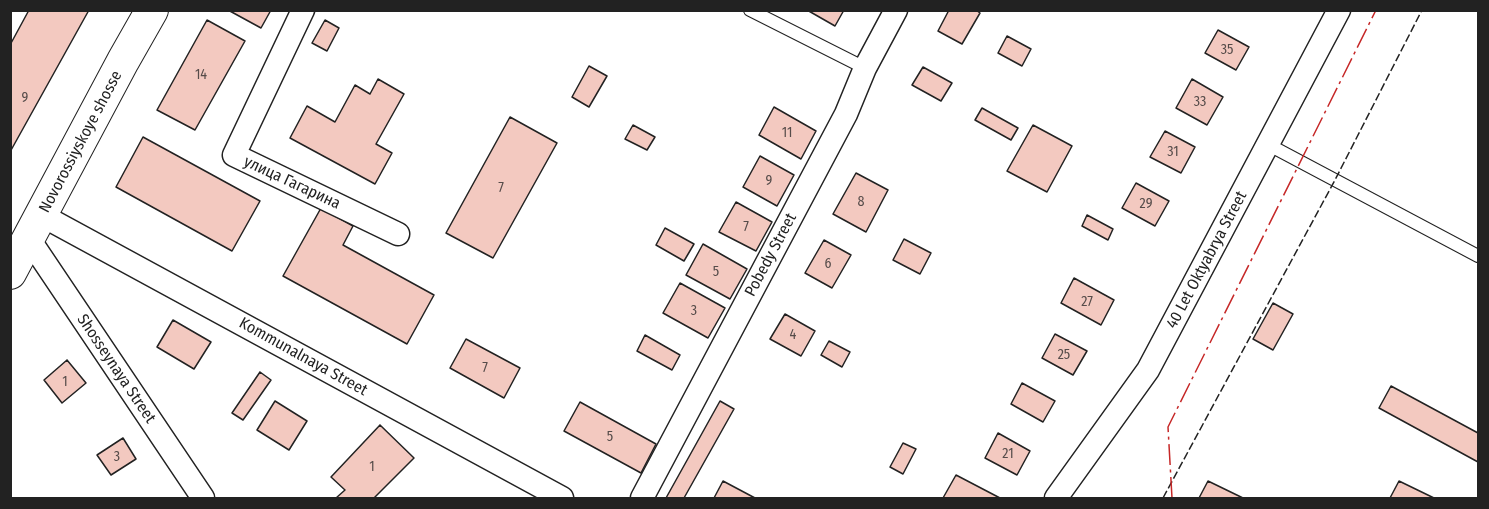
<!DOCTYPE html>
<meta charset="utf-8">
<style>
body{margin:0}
#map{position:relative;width:1489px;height:509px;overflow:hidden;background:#fff;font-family:"Fira Sans Condensed",sans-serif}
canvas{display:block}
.frame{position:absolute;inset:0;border:12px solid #222;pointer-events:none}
</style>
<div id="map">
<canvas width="1489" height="509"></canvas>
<div class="frame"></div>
</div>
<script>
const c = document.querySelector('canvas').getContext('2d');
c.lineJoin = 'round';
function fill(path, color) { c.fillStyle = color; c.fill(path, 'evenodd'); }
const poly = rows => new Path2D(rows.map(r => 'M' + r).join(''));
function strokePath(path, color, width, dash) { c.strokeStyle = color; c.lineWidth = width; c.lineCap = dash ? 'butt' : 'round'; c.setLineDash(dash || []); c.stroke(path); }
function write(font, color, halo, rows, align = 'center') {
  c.font = font + ' "Fira Sans Condensed",sans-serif'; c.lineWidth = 4.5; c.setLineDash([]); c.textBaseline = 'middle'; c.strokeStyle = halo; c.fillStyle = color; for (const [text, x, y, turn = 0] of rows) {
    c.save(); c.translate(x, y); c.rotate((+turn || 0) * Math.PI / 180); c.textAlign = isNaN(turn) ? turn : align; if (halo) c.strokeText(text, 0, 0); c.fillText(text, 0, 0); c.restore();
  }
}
const building = poly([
 [29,10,89,10,10,152,10,45,29,10],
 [228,10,271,10,261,28,228,10],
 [807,10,844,10,835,26,807,10],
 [949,10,976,10,980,13,962,44,938,31,949,10],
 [207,20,245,41,195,130,157,110,207,20],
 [325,20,339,28,327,51,312,43,325,20],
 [1218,30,1249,47,1236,70,1205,53,1218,30],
 [1007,36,1031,49,1022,66,998,53,1007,36],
 [589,66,607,76,589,107,572,97,589,66],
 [923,67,952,83,941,101,912,85,923,67],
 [378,79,404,94,376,144,392,153,375,184,290,138,307,106,335,122,355,85,370,94,378,79],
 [1192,79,1223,97,1207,125,1176,108,1192,79],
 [774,107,816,131,801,159,759,135,774,107],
 [982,108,1018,128,1011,140,975,120,982,108],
 [510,117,557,143,493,258,446,233,510,117],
 [633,125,655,137,647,150,625,139,633,125],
 [1033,125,1072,146,1047,192,1007,171,1033,125],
 [1165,131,1195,147,1181,173,1150,157,1165,131],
 [143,137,260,201,232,251,116,187,143,137],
 [760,156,794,175,777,206,743,187,760,156],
 [856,173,888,190,866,232,833,214,856,173],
 [1136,183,1169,201,1155,226,1122,208,1136,183],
 [736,202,772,222,756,251,719,232,736,202],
 [321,208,353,226,343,245,434,295,407,344,283,276,321,208],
 [1087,215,1113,229,1108,240,1082,226,1087,215],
 [665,228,694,244,684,261,656,245,665,228],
 [904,239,931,253,920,274,893,260,904,239],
 [824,240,851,255,832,288,805,273,824,240],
 [703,244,747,269,730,299,686,275,703,244],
 [1074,278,1114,300,1101,325,1061,303,1074,278],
 [680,283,725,308,708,338,663,313,680,283],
 [1273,303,1293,314,1273,350,1253,339,1273,303],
 [785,314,815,331,801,356,770,339,785,314],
 [173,320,211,342,194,369,157,347,173,320],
 [1055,334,1087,351,1073,375,1042,358,1055,334],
 [645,335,680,355,672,370,637,351,645,335],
 [466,339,520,368,504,398,450,368,466,339],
 [829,341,850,352,842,367,821,355,829,341],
 [67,360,86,383,62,403,44,380,67,360],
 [260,372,271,380,243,420,232,413,260,372],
 [1022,383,1055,401,1043,422,1011,404,1022,383],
 [1391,386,1478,433,1478,462,1379,408,1391,386],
 [275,401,307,421,289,450,257,430,275,401],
 [720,401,734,409,684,498,666,498,720,401],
 [580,402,656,444,641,473,564,431,580,402],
 [380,425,414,458,374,498,336,498,345,490,331,477,380,425],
 [998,433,1030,451,1017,475,985,458,998,433],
 [123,438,136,459,111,475,97,455,123,438],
 [903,443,916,449,903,474,890,467,903,443],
 [956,475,1000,498,943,498,956,475],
 [723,481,755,498,714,498,723,481],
 [1208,481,1243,498,1199,498,1208,481],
 [1399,481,1434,498,1390,498,1399,481]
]);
fill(building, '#f3c9c0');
strokePath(building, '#222', 1.5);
const service = poly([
 [750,10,865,68],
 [1269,145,1478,256]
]);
const minor = poly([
 [303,10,234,155,398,234],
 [43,216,562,498],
 [29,239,203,498],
 [642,498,846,114,865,68,896,10],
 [1056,498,1148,370,1339,10]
]);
const secondary = poly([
 [10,273,123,61,152,10]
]);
strokePath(service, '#222', 14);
strokePath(minor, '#222', 25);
strokePath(secondary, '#222', 34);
strokePath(service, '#fff', 12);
strokePath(minor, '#fff', 22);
strokePath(secondary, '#fff', 32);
strokePath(poly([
 [1163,498,1335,180,1422,10]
]), '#222', 1.5, [8, 3]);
strokePath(poly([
 [1172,498,1168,427,1376,10]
]), '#c62828', 1.5, [21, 4.5, 3, 4.5]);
write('14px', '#564c4a', null, [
 ["35",1227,50],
 ["14",201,75],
 ["9",25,98],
 ["33",1200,102],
 ["11",787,133],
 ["31",1173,152],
 ["9",769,181],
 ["7",501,188],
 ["8",861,202],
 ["29",1146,204],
 ["7",746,227],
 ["6",828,264],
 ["5",716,272],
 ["27",1087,302],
 ["3",694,311],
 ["4",793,335],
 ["25",1064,355],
 ["7",485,368],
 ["1",65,382],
 ["5",610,437],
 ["21",1008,454],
 ["3",117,457],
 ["1",372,467]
]);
write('16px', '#222', '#fff', [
 ["Novorossiyskoye shosse",81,142,-62],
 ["улица Гагарина",292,183,25],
 ["Pobedy Street",771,255,-62],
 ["40 Let Oktyabrya Street",1207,260,-62],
 ["Kommunalnaya Street",303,357,29],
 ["Shosseynaya Street",116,369,56]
]);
</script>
